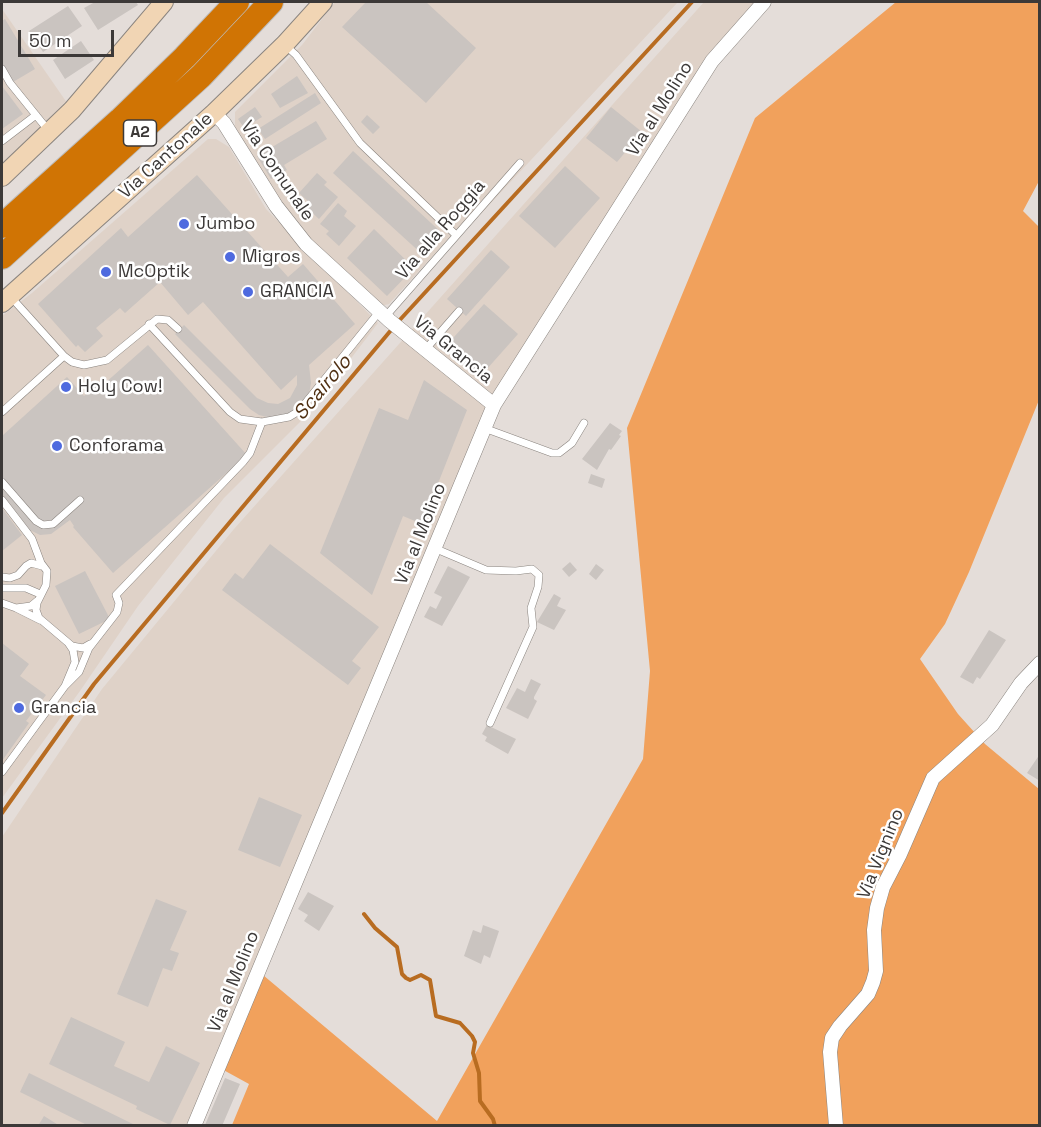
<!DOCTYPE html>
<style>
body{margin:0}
#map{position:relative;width:1041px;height:1127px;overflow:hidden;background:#e4ddd9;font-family:"Space Grotesk",sans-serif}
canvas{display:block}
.frame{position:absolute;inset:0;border:3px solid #3c3938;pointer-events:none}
.scale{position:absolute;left:18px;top:30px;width:96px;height:27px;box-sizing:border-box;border:3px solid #3c3938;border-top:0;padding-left:8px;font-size:18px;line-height:21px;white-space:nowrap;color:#3c3938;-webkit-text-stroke:4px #fff;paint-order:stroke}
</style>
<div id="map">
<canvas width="1041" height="1127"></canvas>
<div class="frame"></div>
<div class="scale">50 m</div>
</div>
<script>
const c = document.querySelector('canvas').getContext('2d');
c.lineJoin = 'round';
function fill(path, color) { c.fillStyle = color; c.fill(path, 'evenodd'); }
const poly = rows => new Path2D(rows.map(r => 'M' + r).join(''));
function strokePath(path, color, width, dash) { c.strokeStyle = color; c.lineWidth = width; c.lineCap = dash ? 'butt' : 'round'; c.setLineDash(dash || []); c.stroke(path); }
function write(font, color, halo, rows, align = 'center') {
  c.font = font + ' "Space Grotesk",sans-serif'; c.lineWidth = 5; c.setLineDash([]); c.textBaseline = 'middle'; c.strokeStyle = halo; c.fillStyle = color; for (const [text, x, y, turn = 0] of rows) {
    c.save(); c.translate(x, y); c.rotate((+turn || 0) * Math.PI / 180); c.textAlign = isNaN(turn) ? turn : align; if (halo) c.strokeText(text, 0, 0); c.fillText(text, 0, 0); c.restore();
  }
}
fill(poly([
 [335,2,678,2,463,233,458,228,389,304,381,306,309,240,274,193,236,131,235,126,235,112,302,45],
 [704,2,764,2,712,61,494,405,194,1125,2,1126,2,837,102,689,234,529],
 [2,9,72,110,2,176],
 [208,139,216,139,229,147,266,209,378,323,310,412,224,498,138,606,80,691,2,798,2,316,32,293]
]), '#dfd2c8');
fill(poly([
 [896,2,1039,2,1039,181,1023,211,1039,227,1039,400,969,572,945,624,920,659,958,714,985,744,1039,789,1039,1125,232,1125,249,1084,218,1067,257,970,437,1121,643,759,650,671,627,428,755,118]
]), '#f1a15c');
strokePath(poly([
 [397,323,692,2],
 [2,813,94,684,392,329],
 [364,914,375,928,397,947,402,974,406,978,410,980,421,975,430,980,436,1016,460,1023,472,1036,475,1042,473,1053,479,1073,480,1101,493,1119,495,1126]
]), '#b86c21', 4);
fill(poly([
 [95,2,136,2,138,5,98,30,84,8],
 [366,2,426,2,476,48,426,103,342,27],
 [68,6,82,26,43,52,29,31],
 [5,19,35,69,13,82,2,63,2,21],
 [81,41,94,60,65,79,53,60],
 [297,76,308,93,280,108,271,94],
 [2,86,23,114,2,129],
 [315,93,321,103,265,139,258,129],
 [255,107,262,117,244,128,238,119],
 [611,107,642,132,617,162,586,138],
 [367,115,380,127,373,134,361,122],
 [316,121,327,139,284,165,287,170,271,179,257,156],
 [353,151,443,234,423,255,333,173],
 [565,166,600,198,555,248,519,216],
 [317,173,327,182,324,185,338,197,319,219,304,205,308,201,299,193],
 [197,175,288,277,303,264,355,324,309,365,311,383,309,394,300,407,287,415,271,418,259,415,250,409,175,334,184,325,257,398,268,403,278,404,290,398,297,385,297,375,281,390,203,302,188,315,160,282,125,313,120,308,96,328,103,336,85,352,78,345,76,347,38,304,121,228,128,237],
 [338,203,347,211,344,216,356,226,339,246,326,234,329,231,320,224],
 [374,229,414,268,387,296,347,258],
 [491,250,510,267,466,316,447,299],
 [484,304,518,334,478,379,444,348],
 [148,345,247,455,113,573,73,527,74,526,70,520,51,534,40,535,30,530,2,494,2,436,67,377,84,396,101,381,104,384],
 [424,380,467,410,422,524,403,516,372,595,320,553,379,408,408,420],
 [610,423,622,431,619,435,621,436,611,450,609,449,597,470,582,459],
 [591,474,605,479,602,488,588,483],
 [2,508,22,535,2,551],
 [270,544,379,627,352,661,361,668,348,685,222,590,235,573,243,579],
 [570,562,577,570,569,577,562,569],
 [596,564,604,570,596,580,589,574],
 [448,566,470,577,442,626,424,617,430,606,436,609,442,597,434,593],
 [85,571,110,619,79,634,55,586],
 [554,594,561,598,557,606,566,610,554,630,537,622],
 [989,630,1006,640,980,679,977,677,973,684,960,677],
 [2,643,29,664,20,676,46,695,26,721,29,723,2,761],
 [531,679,541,684,534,697,534,699,537,701,528,719,506,708,516,690,517,688,525,692],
 [487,725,516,739,508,754,485,741,487,737,482,734],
 [1040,754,1040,781,1027,773],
 [259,797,302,815,280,867,238,850],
 [308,892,334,906,319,931,304,921,308,915,298,909],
 [156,899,187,911,170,950,179,953,172,971,163,968,148,1007,117,994],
 [483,925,499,931,490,958,484,955,481,964,464,956,473,930,481,933],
 [71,1017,125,1042,114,1066,149,1082,166,1046,200,1063,170,1125,136,1109,137,1106,49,1064],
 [29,1073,137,1126,89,1126,20,1092],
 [225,1078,240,1084,222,1126,207,1126,205,1125],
 [44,1116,60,1126,38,1126]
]), '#cac4c0');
const lane = poly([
 [286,46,296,55,360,143,456,235],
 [2,69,10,83,48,130],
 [2,141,36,115],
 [10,296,64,356,72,362,84,365,107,360,157,319,168,320,178,329],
 [385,317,520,163],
 [149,324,230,412,240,419,262,422,289,417,299,411,379,312],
 [425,350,459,311],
 [2,412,64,356],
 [484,428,552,453,559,453,572,443,584,423],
 [2,482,36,521,43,525,53,524,80,500],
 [2,500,32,539,41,563,47,571,46,585,37,603,36,610,39,618,72,646,83,648,90,644],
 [434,548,486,570,516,571,532,569,539,575,538,587,531,608,533,627,490,723],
 [2,577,10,578,18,575,26,566,31,563,42,566],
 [2,588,26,588,40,594],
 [37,601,31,606,16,608,40,620],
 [2,603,16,608],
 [69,644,73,650,75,662,65,686,79,672,89,648,117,612,119,603,116,595,243,462,250,453,262,422],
 [2,772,65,686]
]);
const street = poly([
 [214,113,224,123,276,206,306,244,390,321,494,405],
 [194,1126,494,405,712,61,764,2],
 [836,1126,830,1052,832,1038,840,1026,868,994,873,982,876,971,874,930,877,908,883,887,900,854,933,778,992,725,1021,683,1040,663]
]);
const secondary = poly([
 [2,177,72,110,164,2],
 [2,303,214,113,285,44,323,2]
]);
const highway = poly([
 [2,226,120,120,185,57,237,2],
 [2,257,201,76,271,2]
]);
strokePath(lane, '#8a847f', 8);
strokePath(street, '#8a847f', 15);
strokePath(secondary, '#8a847f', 20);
strokePath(highway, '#bdbcbb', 26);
strokePath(lane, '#fff', 7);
strokePath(street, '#fff', 14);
strokePath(secondary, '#f1d5b4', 18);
strokePath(highway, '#d07404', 24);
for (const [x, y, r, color] of [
 [184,224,6,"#4e6adf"],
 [230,257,6,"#4e6adf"],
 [106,272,6,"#4e6adf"],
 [248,292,6,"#4e6adf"],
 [66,387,6,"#4e6adf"],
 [57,446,6,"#4e6adf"],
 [19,708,6,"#4e6adf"]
]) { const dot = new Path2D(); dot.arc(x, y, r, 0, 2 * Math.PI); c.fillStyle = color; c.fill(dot); strokePath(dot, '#fff', 2); }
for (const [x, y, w] of [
 [140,133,33]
]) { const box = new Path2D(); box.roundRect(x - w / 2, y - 13, w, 26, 4.5); c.fillStyle = '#fff'; c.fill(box); strokePath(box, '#3c3938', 1.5); }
write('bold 16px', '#3c3938', null, [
 ["A2",140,133]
]);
write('18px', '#3c3938', '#fff', [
 ["Via al Molino",660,109,-58],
 ["Via Cantonale",166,156,-42],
 ["Via Comunale",277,171,56],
 ["Via alla Roggia",441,230,-49],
 ["Via Grancia",453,350,39],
 ["Via al Molino",421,534,-68],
 ["Via Vignino",881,854,-68],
 ["Via al Molino",234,982,-68]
]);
write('18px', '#3c3938', '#fff', [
 ["Jumbo",196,224],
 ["Migros",242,257],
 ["McOptik",118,272],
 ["GRANCIA",260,292],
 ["Holy Cow!",78,387],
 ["Conforama",69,446],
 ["Grancia",31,708]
], 'left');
write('italic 20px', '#4f2f12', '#fff', [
 ["Scairolo",323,388,-50]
]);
</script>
